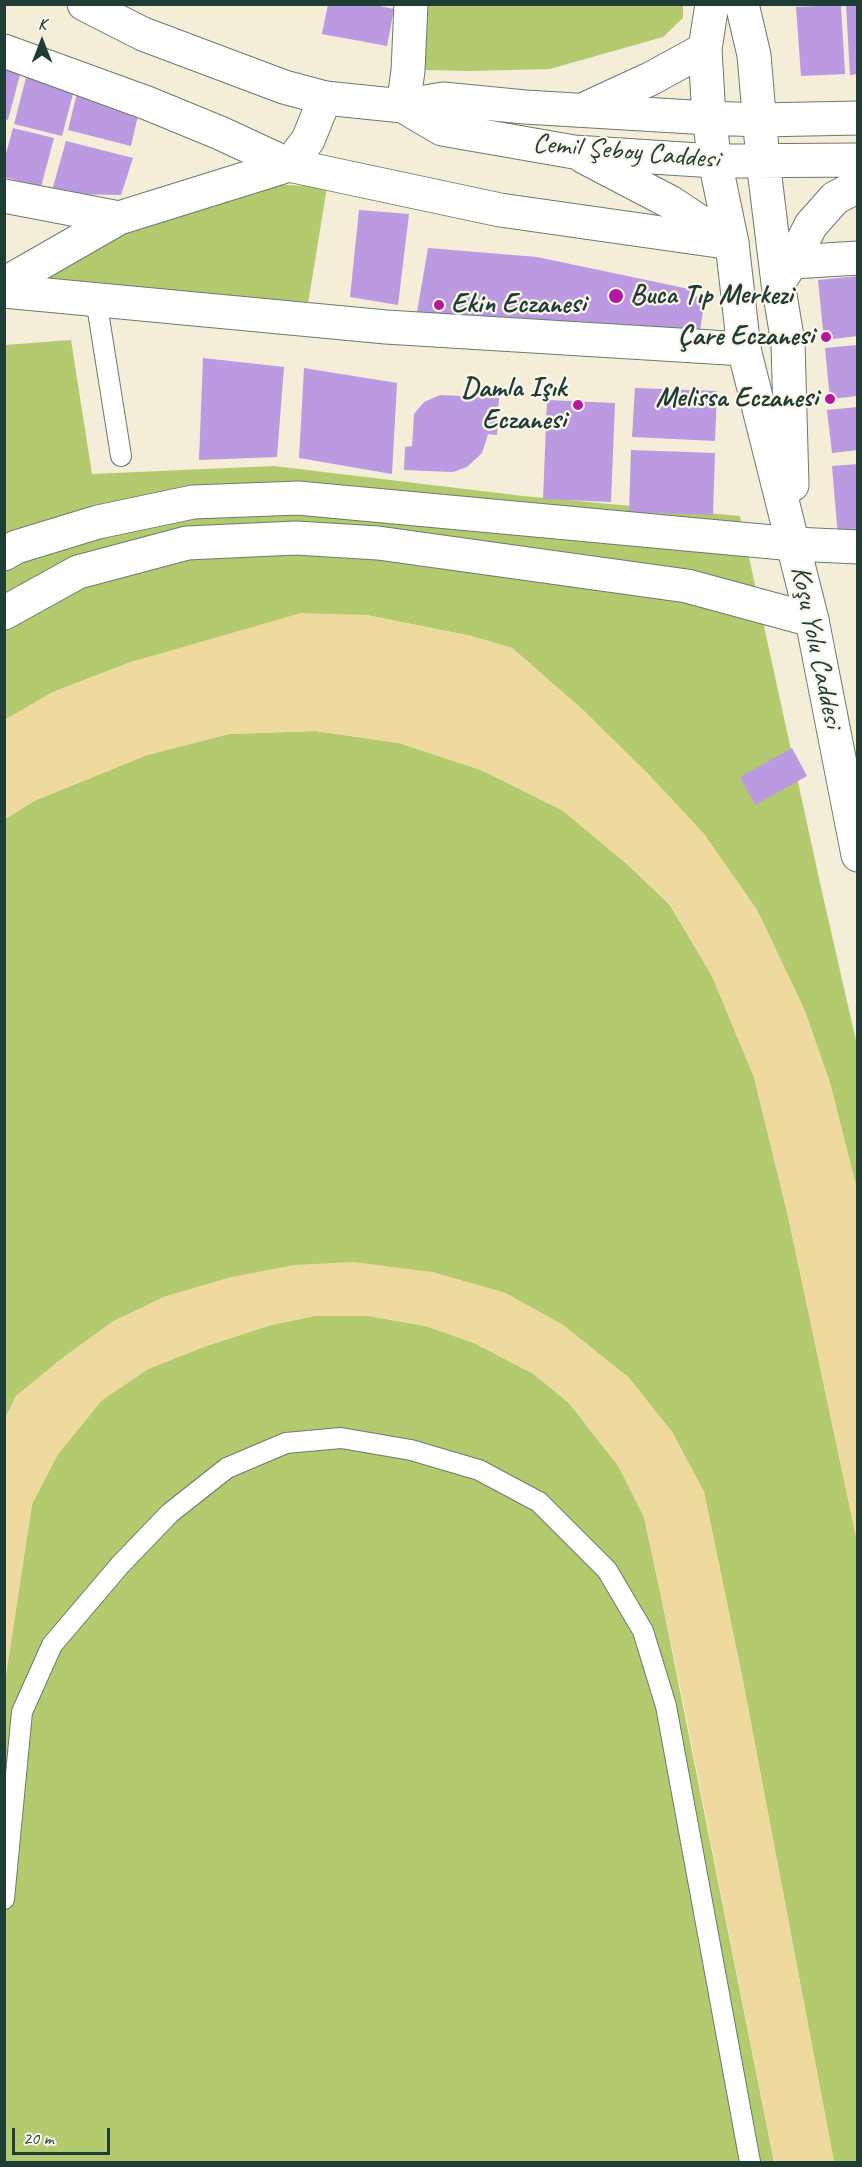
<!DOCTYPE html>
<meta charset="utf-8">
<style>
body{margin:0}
#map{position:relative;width:862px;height:2167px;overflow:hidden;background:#f4edd7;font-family:Caveat,sans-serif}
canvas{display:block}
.frame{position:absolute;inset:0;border:6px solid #1f3d34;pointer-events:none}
.north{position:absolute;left:12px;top:12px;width:60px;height:60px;-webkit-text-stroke:4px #fbf7ec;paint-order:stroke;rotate:0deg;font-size:16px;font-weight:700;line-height:24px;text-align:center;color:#1f3d34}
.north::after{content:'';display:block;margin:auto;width:21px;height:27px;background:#1f3d34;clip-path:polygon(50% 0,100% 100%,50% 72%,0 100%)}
.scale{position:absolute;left:12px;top:2128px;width:98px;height:27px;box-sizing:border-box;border:3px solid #1f3d34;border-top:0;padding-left:8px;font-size:18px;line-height:21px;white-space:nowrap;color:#1f3d34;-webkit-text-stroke:4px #fbf7ec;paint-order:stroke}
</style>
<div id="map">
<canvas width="862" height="2167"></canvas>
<div class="frame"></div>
<div class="north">K</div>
<div class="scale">20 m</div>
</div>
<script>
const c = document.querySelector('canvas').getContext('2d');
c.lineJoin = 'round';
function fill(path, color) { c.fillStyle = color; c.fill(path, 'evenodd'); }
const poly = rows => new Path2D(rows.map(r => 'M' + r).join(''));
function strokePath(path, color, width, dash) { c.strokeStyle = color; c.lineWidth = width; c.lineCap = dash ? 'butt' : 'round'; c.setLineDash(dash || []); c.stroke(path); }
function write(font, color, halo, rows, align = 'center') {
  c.font = font + ' Caveat,sans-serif'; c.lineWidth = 4.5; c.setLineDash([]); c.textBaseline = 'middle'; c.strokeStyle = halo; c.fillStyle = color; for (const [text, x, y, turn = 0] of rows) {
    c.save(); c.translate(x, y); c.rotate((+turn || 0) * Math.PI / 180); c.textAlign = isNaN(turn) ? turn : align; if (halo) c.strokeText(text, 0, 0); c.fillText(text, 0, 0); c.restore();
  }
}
fill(poly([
 [422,5,683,5,683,18,663,37,550,69,470,71,426,70,420,54],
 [246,183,327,187,307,310,29,282,101,243],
 [71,340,92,474,274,466,523,496,740,516,820,883,857,1045,857,1190,830,1083,804,1009,757,910,704,834,650,776,583,710,512,648,471,636,366,615,212,640,131,662,53,692,5,720,5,345],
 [316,731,399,743,481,770,562,810,627,864,670,905,712,976,754,1077,788,1216,857,1541,857,2162,834,2162,743,1681,704,1492,672,1432,629,1378,563,1325,505,1293,432,1272,232,1277,164,1297,112,1322,16,1396,5,1420,5,819,36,800,147,755,229,734],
 [314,1316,369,1316,426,1326,474,1343,534,1374,569,1403,619,1467,644,1517,659,1586,774,2162,5,2162,5,1681,32,1504,58,1454,102,1400,148,1369,206,1346,271,1325]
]), '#b3ca6f');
fill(poly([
 [301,613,366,615,471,636,512,648,583,710,650,776,704,834,757,910,804,1009,830,1083,857,1190,857,1541,788,1216,754,1077,712,976,671,905,627,864,562,810,481,770,399,743,316,731,229,734,147,755,36,800,5,819,5,720,53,692,131,662],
 [354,1262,432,1272,505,1293,563,1325,629,1378,672,1432,704,1492,743,1681,834,2162,774,2162,682,1695,644,1517,619,1467,569,1403,533,1374,474,1343,426,1326,369,1316,314,1316,271,1325,206,1346,148,1369,102,1400,58,1454,32,1504,5,1681,4,1420,16,1396,62,1358,112,1322,164,1297,232,1277,294,1265]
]), '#eeda9e');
fill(poly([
 [328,4,370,4,394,9,387,46,322,34],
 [841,5,845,74,801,76,796,7],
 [858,5,858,74,850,75,846,6],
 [4,59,23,63,8,120,4,119],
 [28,70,76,82,62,136,14,124],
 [79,85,139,111,131,146,68,130],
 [13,128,54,138,41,187,4,177,4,161],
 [66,141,133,158,121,195,51,194],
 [359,210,409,214,398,305,350,297],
 [428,248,537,257,689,289,704,304,700,331,416,318],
 [858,276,858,336,824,340,818,280],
 [858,345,858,396,830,399,825,348],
 [203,358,284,367,277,457,199,460],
 [304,368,397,383,392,474,299,458],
 [635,388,717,391,715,441,632,437],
 [440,395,499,398,497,435,488,434,482,453,467,467,453,472,404,470,405,447,412,446,414,414,424,402],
 [547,400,615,403,611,502,543,499],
 [858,407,858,450,832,453,827,410],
 [631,450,715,453,713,515,629,512],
 [858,464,858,536,838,537,832,466],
 [792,748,807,776,755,805,740,777]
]), '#bb9ae1');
const service = poly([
 [96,299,121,456],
 [4,1899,22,1712,52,1645,120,1565,170,1513,227,1468,286,1443,341,1438,411,1450,479,1470,539,1502,607,1570,643,1631,666,1706,750,2162]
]);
const minor = poly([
 [4,51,147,103,220,133,289,165,500,210,732,243],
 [403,106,408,71,411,4],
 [4,196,119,218],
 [792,262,858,258],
 [4,284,119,218,289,165,308,140,325,98],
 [4,291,386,327,744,349],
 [4,554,16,547,98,522,193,502,298,498,794,544,858,547],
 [4,613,78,572,187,543,296,538,378,543,687,586,812,620]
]);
const secondary = poly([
 [84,4,143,34,284,87,325,98,403,106,443,99,525,107,709,118,760,120,858,118],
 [712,4,705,49,709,118,715,161,732,243,744,349,812,620,858,855],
 [742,4,754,55,763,161,778,283,788,343,792,485],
 [403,106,442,129,574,152,715,161,858,160],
 [587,108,650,79,705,49],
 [584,157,670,202,732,243],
 [778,283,792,262,811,225,835,198,858,186]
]);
strokePath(service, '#6a7b6d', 22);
strokePath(minor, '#6a7b6d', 35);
strokePath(secondary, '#6a7b6d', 35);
strokePath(service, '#fff', 20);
strokePath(minor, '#fff', 33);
strokePath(secondary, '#fff', 33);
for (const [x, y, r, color] of [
 [616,296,8,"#b5179e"],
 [439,305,6,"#b5179e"],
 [826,337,6,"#b5179e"],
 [830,399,6,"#b5179e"],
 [578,405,6,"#b5179e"]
]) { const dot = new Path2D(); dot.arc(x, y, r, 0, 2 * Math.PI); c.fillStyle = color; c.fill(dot); strokePath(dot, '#fbf7ec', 2); }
write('28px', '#1f3d34', '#fbf7ec', [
 ["Cemil Şeboy Caddesi",626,152,5],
 ["Koşu Yolu Caddesi",816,647,78]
]);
write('bold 28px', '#1f3d34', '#fbf7ec', [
 ["Buca Tıp Merkezi",630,296,"left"],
 ["Ekin Eczanesi",451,305,"left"],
 ["Çare Eczanesi",814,337],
 ["Damla Işık",566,389],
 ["Eczanesi",566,421],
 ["Melissa Eczanesi",818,399]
], 'right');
</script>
